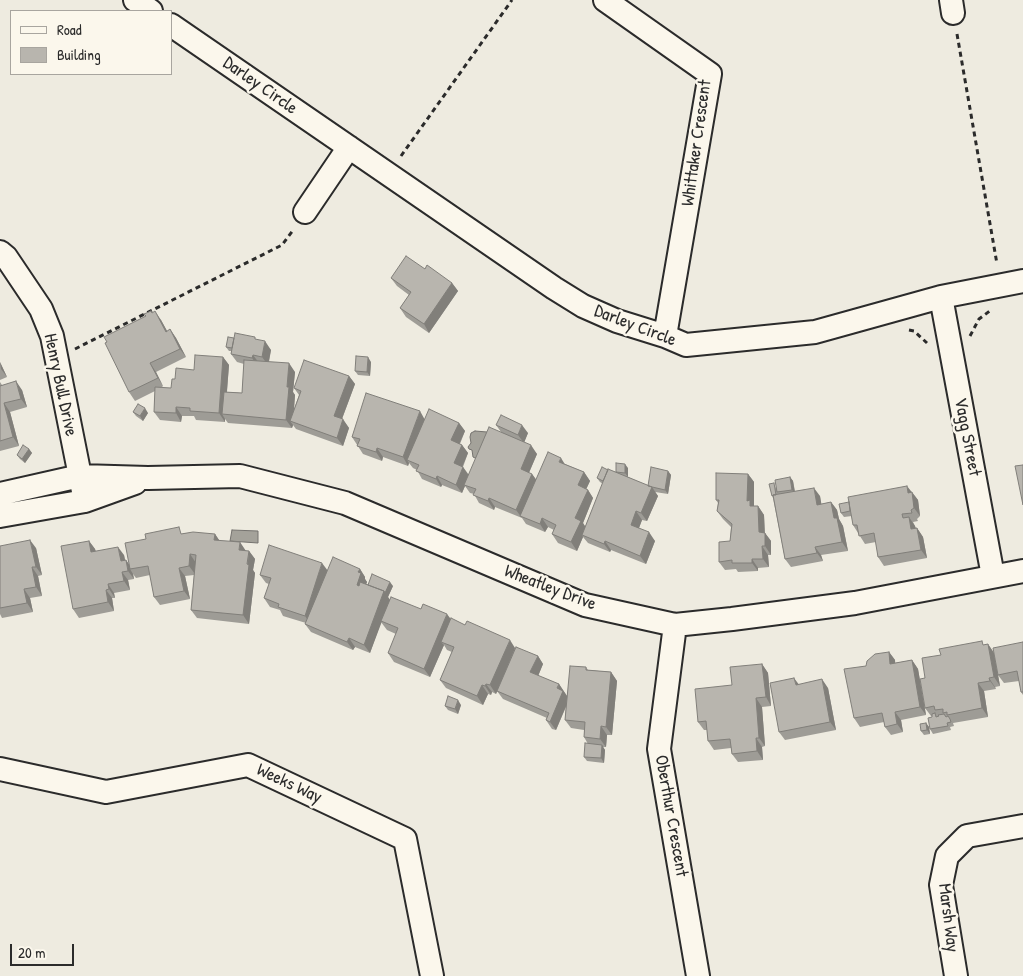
<!DOCTYPE html>
<style>
body{margin:0}
#map{position:relative;width:1023px;height:976px;overflow:hidden;background:#eeebe0;font-family:"Patrick Hand",sans-serif}
canvas{display:block}
.legend{position:absolute;left:10px;top:10px;width:162px;height:65px;box-sizing:border-box;background:#fbf7ec;border:1px solid #a8a59f;margin:0;padding:6px 9px;list-style:none;font-size:15px;color:#2b2b2b}
.legend li{display:flex;align-items:center;gap:10px;height:25px}
.legend b{width:25px;border:1px solid #a8a59f}
.scale{position:absolute;left:10px;top:944px;width:64px;height:22px;box-sizing:border-box;border:2px solid #2b2b2b;border-top:0;padding-left:6px;font-size:15px;line-height:18px;white-space:nowrap;color:#2b2b2b;-webkit-text-stroke:4px #fbf7ec;paint-order:stroke}
</style>
<div id="map">
<canvas width="1023" height="976"></canvas>
<ul class="legend">
<li><b style="height:6px;background:#fbf7ec"></b>Road</li>
<li><b style="height:14px;background:#b8b5ae"></b>Building</li>
</ul>
<div class="scale">20 m</div>
</div>
<script>
const c = document.querySelector('canvas').getContext('2d');
c.lineJoin = 'round';
function fill(path, color) { c.fillStyle = color; c.fill(path, 'evenodd'); }
const poly = rows => new Path2D(rows.map(r => 'M' + r).join(''));
function strokePath(path, color, width, dash) { c.strokeStyle = color; c.lineWidth = width; c.lineCap = dash ? 'butt' : 'round'; c.setLineDash(dash || []); c.stroke(path); }
function write(font, color, halo, rows, align = 'center') {
  c.font = font + ' "Patrick Hand",sans-serif'; c.lineWidth = 5; c.setLineDash([]); c.textBaseline = 'middle'; c.strokeStyle = halo; c.fillStyle = color; for (const [text, x, y, turn = 0] of rows) {
    c.save(); c.translate(x, y); c.rotate((+turn || 0) * Math.PI / 180); c.textAlign = isNaN(turn) ? turn : align; if (halo) c.strokeText(text, 0, 0); c.fillText(text, 0, 0); c.restore();
  }
}
const water = poly([
 [475,431,487,432,478,456,475,458,473,457,472,450,469,449,468,447,471,443,470,437,471,433,475,431],
 [232,530,258,531,258,543,230,541,232,530]
]);
fill(water, '#a4a29a');
strokePath(water, '#74726e', 1);
const minor = poly([
 [135,0,151,11],
 [605,0,710,74,665,336],
 [951,0,953,13],
 [171,25,554,288,583,306,617,321,665,336,686,345,815,332,941,297,1023,281],
 [305,212,349,147],
 [0,252,6,257,41,309,52,336,85,501],
 [941,297,993,576],
 [0,494,80,476,148,478,240,476,345,503,585,605,675,625,732,619,855,603,1023,571],
 [0,516,85,501,135,483],
 [675,625,659,749,698,976],
 [0,769,106,792,248,765,405,839,432,976],
 [956,976,941,885,947,856,967,836,1023,826]
]);
strokePath(minor, '#2b2b2b', 26);
strokePath(poly([
 [957,34,997,264],
 [401,156,512,0],
 [909,330,914,331,927,343],
 [970,336,979,319,991,310],
 [75,349,282,245,294,229]
]), '#2b2b2b', 3, [5, 4]);
strokePath(minor, '#fbf7ec', 22);
fill(poly([
 [425,269,452,283,458,291,429,333,406,317,400,308,409,295,397,286,391,278],
 [153,313,161,320,167,331,170,329,176,338,186,357,156,372,163,386,161,388,171,388,175,379,194,370,223,357,229,365,227,392,242,393,244,364,237,362,231,354,231,351,229,351,226,347,234,338,257,340,271,350,269,362,295,372,293,392,295,395,294,409,299,395,294,388,349,376,355,384,342,419,349,428,343,446,296,429,293,425,292,428,228,423,225,419,225,422,196,420,194,416,182,416,181,422,160,420,154,412,155,391,135,401,129,392],
 [0,362,7,377,0,380],
 [371,362,370,376,358,375,355,371],
 [0,382,2,385,22,390,27,407,10,412,19,446,0,451],
 [133,412,148,413,143,421,136,416],
 [425,419,459,423,465,431,460,444,462,445,468,453,463,467,469,475,501,432,496,425,528,433,524,442,537,454,529,473,532,474,536,480,565,464,584,472,590,481,586,489,588,490,593,498,583,523,585,527,603,484,600,482,597,478,608,470,616,472,628,468,628,477,648,486,668,471,671,475,668,494,655,492,658,496,647,521,642,520,639,528,655,541,646,564,611,550,610,552,588,543,583,537,577,551,558,543,552,534,554,530,548,527,545,532,526,524,522,518,495,507,494,510,479,503,474,494,470,493,465,486,462,493,442,485,441,487,422,479,417,470,413,468,409,463,408,466,383,457,382,461,363,454,352,437],
 [29,449,32,453,25,463,20,459,17,455],
 [748,474,754,482,754,506,758,506,764,515,765,533,771,541,771,555,768,555,769,567,758,568,758,571,738,572,736,569,725,570,719,562,730,541,731,527,723,519,717,511,718,503,716,500],
 [790,477,793,481,795,491,820,496,821,504,831,502,837,510,839,519,843,526,848,551,821,555,823,561,791,567,785,559,773,498,772,496,776,486],
 [912,492,918,500,920,516,917,519,918,521,913,522,916,528,917,528,923,537,927,558,884,566,878,557,876,542,865,544,853,525,852,516,844,517,841,513,849,502],
 [184,533,215,534,219,540,246,551,249,551,255,559,253,570,255,573,249,624,197,618,191,610,194,575,185,576,190,599,160,605,154,597,150,575,136,578,133,574,134,579,128,580,130,590,114,593,115,598,112,598,114,611,79,618,73,609,89,541,95,549,96,551,124,555,125,560,126,560,129,564],
 [0,546,36,548,42,575,38,576,42,596,30,598,33,612,2,618,0,614],
 [360,569,365,577,365,579,367,582,366,584,393,586,388,597,390,600,451,619,515,648,538,656,543,664,538,676,559,684,567,696,586,667,588,670,611,672,617,681,612,735,607,735,606,747,603,747,605,750,604,763,587,761,584,757,588,744,584,737,584,730,571,728,565,720,566,707,556,730,552,729,546,720,547,718,503,699,497,691,505,673,496,694,492,692,491,695,488,694,483,705,446,688,440,680,452,652,447,650,444,645,430,677,394,662,388,653,396,634,387,630,381,622,370,653,355,647,353,650,311,632,305,624,306,623,283,616,280,610,270,607,264,598,269,584,266,583,260,575],
 [1023,642,1023,695,1021,692,1019,681,1004,683,998,675],
 [988,644,994,653,1000,686,995,687,996,689,984,691,988,717,953,723,954,726,950,727,951,730,933,734,930,729,932,716,931,716,925,708,925,678,941,655],
 [889,652,895,660,895,663,912,660,918,669,926,715,901,720,903,732,891,735,885,727,884,722,860,727,854,718,866,666],
 [762,664,768,673,771,706,762,707,765,746,762,747,763,760,738,762,732,754,731,748,714,750,708,741,707,730,704,730,698,722,732,685],
 [799,684,828,688,836,730,785,740,779,732],
 [461,705,458,714,448,710,445,706],
 [926,723,929,727,930,734,924,735,921,731]
]), '#9e9c96');
fill(poly([
 [452,283,458,291,429,333,424,324],
 [155,311,161,320,172,340,166,332],
 [170,329,176,338,186,357,180,349],
 [265,341,271,350,268,365,262,357],
 [253,355,259,363,258,367,252,358],
 [223,357,229,365,225,414,222,414,225,419,225,422,219,413],
 [368,357,371,362,370,376,367,372],
 [0,362,7,377,1,369],
 [150,363,156,372,163,386,158,378],
 [289,363,295,372,293,392,295,395,293,422,290,421,293,425,292,428,286,420,287,387],
 [349,376,355,384,340,424,334,416],
 [16,381,22,390,27,407,21,399],
 [4,403,10,412,19,446,13,437],
 [176,407,182,416,181,422,176,413],
 [145,408,148,413,143,421,140,416],
 [420,411,425,420,407,460,409,463,408,466,403,457],
 [343,419,349,428,343,446,337,438],
 [459,423,465,431,457,449,451,440],
 [522,425,528,433,524,443,518,435],
 [462,445,468,453,460,472,454,463],
 [531,445,537,454,527,477,521,469],
 [377,448,383,457,382,461,376,452],
 [29,449,32,453,25,463,22,459],
 [561,458,566,466,559,462],
 [625,464,628,468,628,477,625,473],
 [463,467,469,476,464,485,465,486,462,493,456,485],
 [668,471,671,475,668,494,665,490],
 [584,472,590,481,584,494,578,485],
 [532,474,538,482,520,516,522,518,516,510],
 [748,474,754,482,754,506,756,509,750,506,747,501],
 [437,476,442,485,441,487,436,479],
 [790,477,793,481,795,494,792,490],
 [907,486,918,500,920,516,914,508,908,493],
 [652,487,658,496,647,521,641,513],
 [814,488,820,496,823,513,817,505],
 [588,490,593,498,583,523,587,529,582,535,583,537,577,551,571,542,575,518],
 [489,498,495,507,494,510,488,501],
 [831,502,837,510,839,519,843,526,848,551,842,542,834,518],
 [758,506,764,515,765,541,765,533,771,541,771,555,765,546,759,532],
 [636,511,642,520,637,533,631,525],
 [909,517,915,526,917,537,911,529],
 [542,518,548,527,545,532,540,524],
 [917,528,923,537,927,558,921,550],
 [649,532,655,541,646,564,640,556],
 [215,534,221,543,214,540],
 [30,540,36,548,42,575,36,567],
 [89,541,95,549,97,561,91,552],
 [605,541,611,550,610,552,604,544],
 [240,542,246,551,239,550],
 [762,546,768,555,769,567,763,559],
 [118,547,124,555,127,570,121,561],
 [815,547,821,555,823,561,817,553],
 [249,551,255,559,253,570,255,573,249,624,243,615],
 [190,554,196,563,195,574,189,566],
 [752,559,758,568,758,571,752,563],
 [126,560,132,569,130,569,133,574,134,579,128,571],
 [322,563,328,571,311,625,305,616],
 [32,567,38,576,42,596,36,587],
 [179,568,185,576,190,599,184,591],
 [360,569,365,577,365,579,367,582,363,593,357,585,358,572],
 [122,572,128,580,130,590,124,581],
 [390,582,393,586,388,597,390,600,370,653,364,645,384,591],
 [108,584,114,593,115,598,109,589],
 [24,589,30,598,33,612,27,603],
 [106,590,112,598,114,611,108,602],
 [447,614,453,622,441,642,444,645,430,677,424,669],
 [349,638,355,647,353,650,347,642],
 [510,640,515,648,496,694,490,685],
 [988,644,994,653,1000,686,994,677],
 [889,652,895,660,896,672,890,664],
 [538,656,543,664,536,681,530,672],
 [912,660,918,669,926,715,920,707],
 [762,664,768,673,771,706,766,697],
 [611,672,617,681,612,735,606,727],
 [794,678,800,686,796,685],
 [989,678,995,687,996,689,990,681],
 [822,679,828,688,836,730,830,722],
 [978,683,984,691,988,717,982,708],
 [486,684,492,692,491,695,485,686],
 [559,684,569,699,556,730,550,722],
 [482,685,488,694,483,705,477,696],
 [756,698,762,707,765,746,759,738],
 [458,700,461,705,458,714,455,709],
 [895,712,901,720,903,732,897,724],
 [926,723,929,727,930,734,927,730],
 [601,726,607,735,606,747,600,739],
 [756,738,762,747,763,760,757,751],
 [602,745,605,750,604,763,601,758]
]), '#817f7a');
const building = poly([
 [406,256,425,269,427,265,452,283,424,324,400,308,411,292,391,278,406,256],
 [151,311,152,313,155,311,166,332,170,329,180,349,150,363,158,378,129,392,105,343,107,342,104,337,146,316,144,314,151,311],
 [235,333,255,337,255,339,265,341,262,357,253,355,252,358,231,354,235,333],
 [228,337,234,338,232,348,226,347,228,337],
 [195,355,223,357,219,413,190,411,190,408,176,407,176,413,154,412,155,387,171,388,172,379,175,379,176,368,194,370,195,355],
 [356,356,368,357,367,372,355,371,356,356],
 [244,360,289,363,287,387,289,387,286,420,222,414,224,392,242,393,244,360],
 [304,360,349,376,334,416,343,419,337,438,290,421,301,391,294,388,304,360],
 [16,381,21,399,4,403,13,437,0,441,0,386,16,381],
 [366,393,420,411,403,457,377,448,376,452,357,446,360,439,352,437,366,393],
 [138,404,145,408,140,416,133,412,138,404],
 [429,409,459,423,451,440,462,445,454,463,463,467,456,485,437,476,436,479,416,471,419,465,407,460,429,409],
 [501,415,522,425,518,435,496,425,501,415],
 [489,427,531,445,521,469,532,474,516,510,489,498,488,501,473,495,476,489,464,485,489,427],
 [23,445,29,449,22,459,17,455,23,445],
 [548,452,561,458,559,462,584,472,578,485,588,490,575,518,581,521,571,542,552,534,556,525,542,518,540,524,520,516,548,452],
 [616,463,625,464,625,473,616,472,616,463],
 [1023,465,1023,505,1015,466,1023,465],
 [602,467,608,470,603,481,597,478,602,467],
 [651,467,668,471,665,490,648,486,651,467],
 [608,469,652,487,641,513,636,511,631,525,649,532,640,556,605,541,604,544,582,535,608,469],
 [716,473,748,474,747,501,750,500,750,506,758,506,759,532,765,533,765,546,762,546,763,559,752,559,752,563,732,563,732,560,719,562,719,542,730,541,732,524,717,511,719,500,716,500,716,473],
 [790,477,792,490,777,492,775,480,790,477],
 [774,483,776,495,773,495,772,496,769,484,774,483],
 [907,486,908,493,912,492,914,508,911,510,912,513,902,514,903,518,909,517,911,529,917,528,921,550,878,557,874,533,859,536,857,525,853,525,848,497,907,486],
 [814,488,817,505,831,502,834,518,837,518,842,542,815,547,817,553,785,559,773,495,814,488],
 [849,502,850,511,841,513,839,504,849,502],
 [179,527,181,534,193,532,215,534,214,540,240,542,239,550,249,551,247,564,249,565,243,615,191,610,196,555,190,554,189,566,179,568,184,591,154,597,148,566,130,569,125,543,146,539,145,534,179,527],
 [30,540,36,567,32,567,36,587,24,589,27,603,0,608,0,546,30,540],
 [89,541,91,552,118,547,121,561,126,560,128,571,122,572,124,581,108,584,109,589,106,590,108,602,73,609,61,546,89,541],
 [269,545,322,563,305,616,278,607,279,604,264,598,271,578,260,575,269,545],
 [333,557,360,569,358,572,361,573,357,585,359,586,360,582,384,591,364,645,349,638,347,642,305,624,333,557],
 [372,574,390,582,385,593,384,591,368,585,372,574],
 [391,597,421,609,423,604,447,614,424,669,388,653,398,628,381,621,391,597],
 [451,618,465,625,467,621,510,640,490,685,486,684,485,686,482,685,477,696,440,680,454,647,441,642,451,618],
 [982,641,983,645,988,644,994,677,989,678,990,681,978,683,982,708,947,715,947,712,943,713,943,709,935,710,934,706,925,708,920,679,925,678,922,658,941,655,939,649,982,641],
 [1023,642,1023,692,1021,692,1017,671,998,675,993,648,1023,642],
 [516,647,538,656,530,672,559,684,557,688,563,691,550,722,546,720,549,713,497,691,516,647],
 [889,652,890,664,912,660,920,707,895,712,897,724,885,727,882,713,854,718,844,669,866,666,867,661,875,654,889,652],
 [762,664,766,697,756,698,759,738,756,738,757,751,732,754,730,739,708,741,706,721,698,722,695,689,732,685,730,667,762,664],
 [570,666,586,667,586,670,611,672,606,727,601,726,600,739,584,737,585,722,565,720,570,666],
 [794,678,796,685,822,679,830,722,779,732,770,683,794,678],
 [448,696,458,700,455,709,445,706,448,696],
 [935,713,936,717,939,716,938,715,944,714,946,717,948,716,950,719,951,722,947,723,948,726,930,729,928,718,932,717,932,714,935,713],
 [926,723,927,730,921,731,920,724,926,723],
 [585,743,602,745,601,758,584,757,585,743]
]);
fill(building, '#b8b5ae');
strokePath(building, '#817f7a', 1);
write('18px', '#2b2b2b', '#fbf7ec', [
 ["Darley Circle",260,86,35],
 ["Whittaker Crescent",697,143,-82],
 ["Darley Circle",635,326,21],
 ["Henry Bull Drive",60,385,78],
 ["Vagg Street",967,437,79],
 ["Wheatley Drive",550,588,21],
 ["Weeks Way",289,784,25],
 ["Oberthur Crescent",671,816,80],
 ["Marsh Way",948,918,83]
]);
</script>
